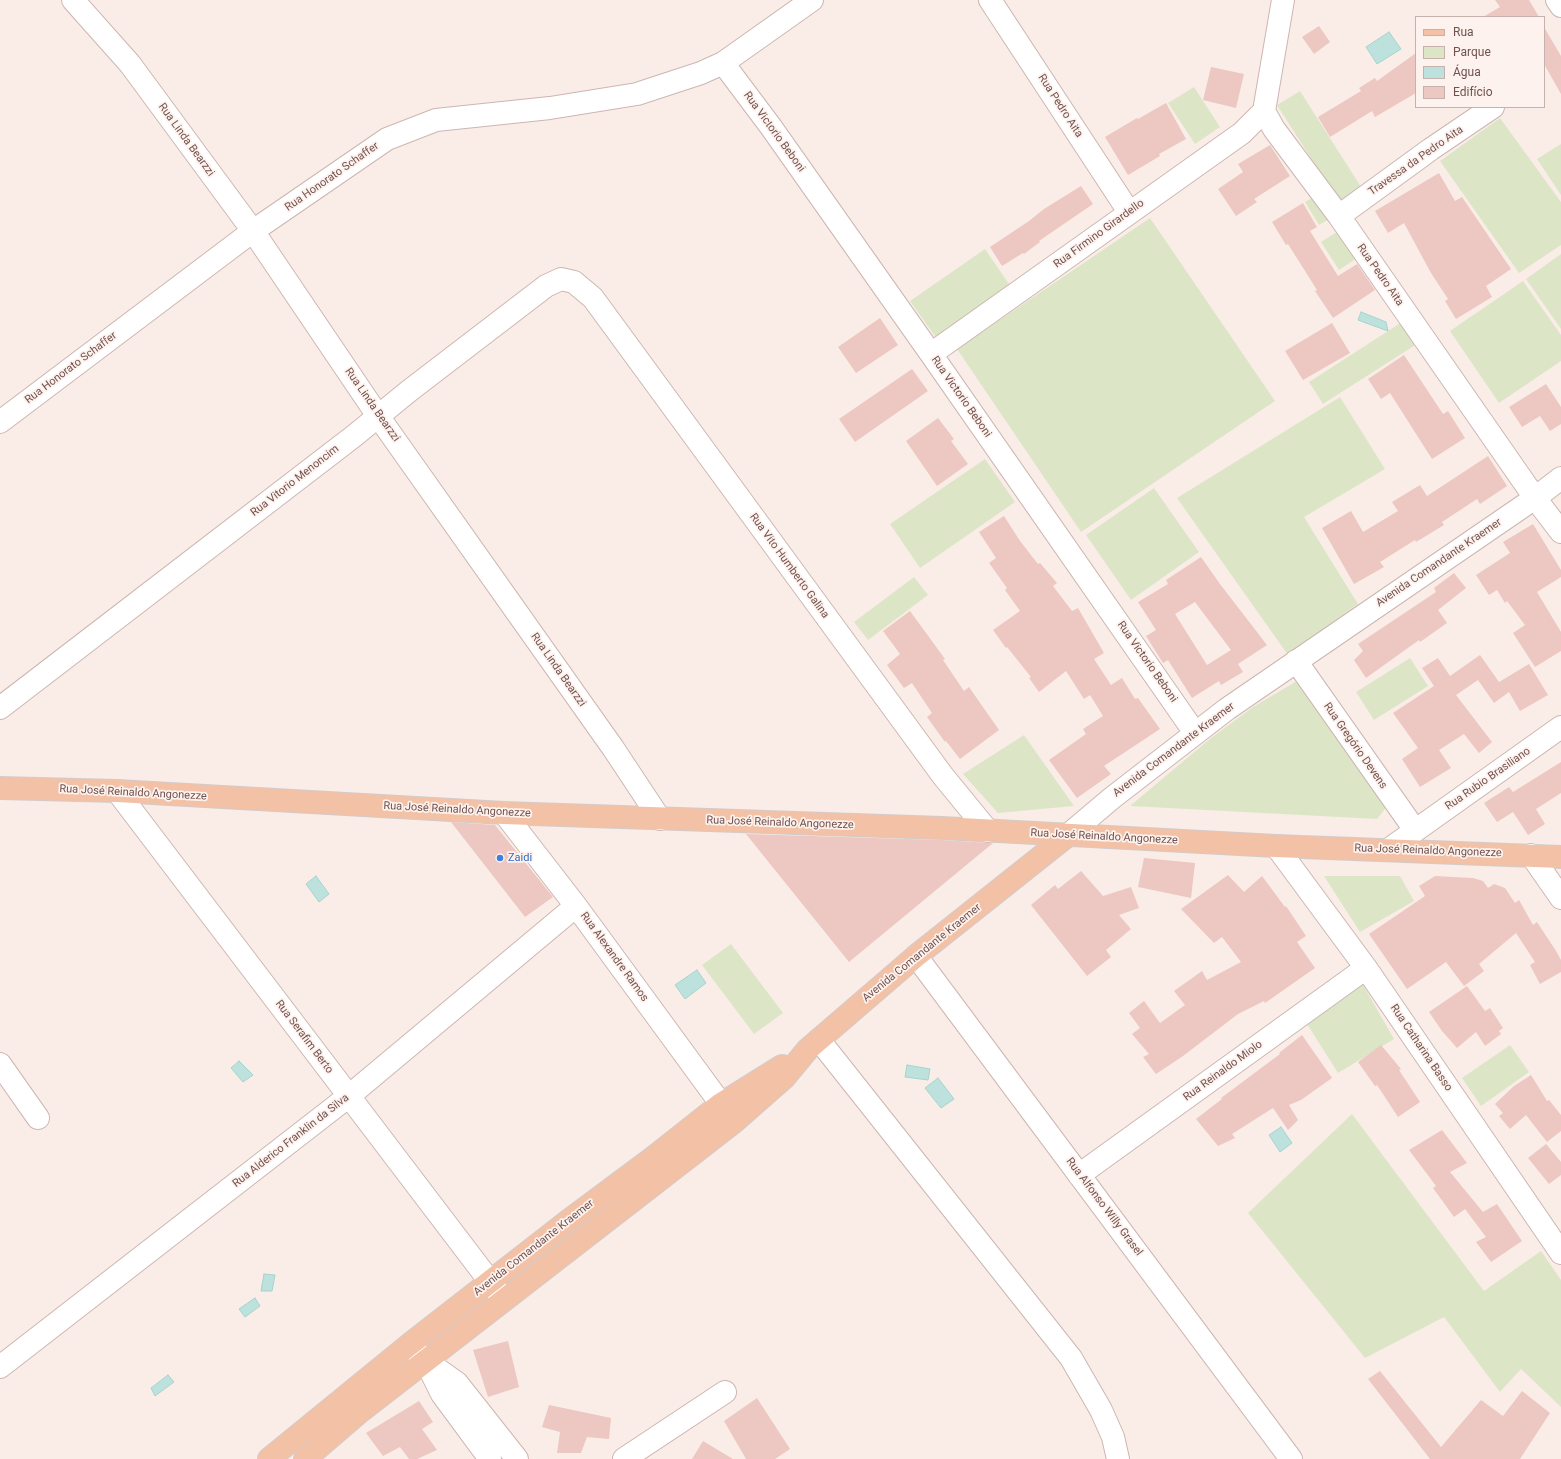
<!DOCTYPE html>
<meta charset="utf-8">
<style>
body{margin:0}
#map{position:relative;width:1561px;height:1459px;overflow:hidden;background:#faede7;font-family:Roboto,sans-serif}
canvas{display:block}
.legend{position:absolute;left:1415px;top:16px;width:130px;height:92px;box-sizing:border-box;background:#fdf2ed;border:1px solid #c5b2ad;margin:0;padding:5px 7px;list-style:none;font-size:12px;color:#71514e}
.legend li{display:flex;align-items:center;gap:8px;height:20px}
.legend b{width:20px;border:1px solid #c5b2ad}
</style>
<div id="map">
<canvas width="1561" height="1459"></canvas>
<ul class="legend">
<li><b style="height:5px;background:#f2c1a6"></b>Rua</li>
<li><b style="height:11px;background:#dce6c7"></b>Parque</li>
<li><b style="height:11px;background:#bde2dd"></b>Água</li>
<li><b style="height:11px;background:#edc7c1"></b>Edifício</li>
</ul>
</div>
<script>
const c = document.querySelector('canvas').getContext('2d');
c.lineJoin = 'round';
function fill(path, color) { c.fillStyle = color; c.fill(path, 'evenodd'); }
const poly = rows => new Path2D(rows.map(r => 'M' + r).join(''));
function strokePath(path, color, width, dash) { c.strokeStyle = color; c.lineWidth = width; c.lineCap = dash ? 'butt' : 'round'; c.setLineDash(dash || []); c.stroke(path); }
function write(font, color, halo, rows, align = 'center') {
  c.font = font + ' Roboto,sans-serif'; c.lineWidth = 3.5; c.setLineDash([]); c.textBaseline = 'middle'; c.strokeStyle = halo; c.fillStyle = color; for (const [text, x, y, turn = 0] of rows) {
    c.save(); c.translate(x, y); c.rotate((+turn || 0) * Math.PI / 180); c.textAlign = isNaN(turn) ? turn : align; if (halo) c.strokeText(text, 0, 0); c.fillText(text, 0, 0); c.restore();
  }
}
fill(poly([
 [1194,87,1220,127,1195,144,1168,103],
 [1300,91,1363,190,1340,204,1277,105],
 [1500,118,1561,202,1561,245,1519,273,1440,161],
 [1561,144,1561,195,1537,159],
 [1317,195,1331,218,1319,225,1305,202],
 [1150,218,1275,401,1081,532,957,349],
 [1340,230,1357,258,1339,270,1321,242],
 [985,249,1011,287,937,339,910,301],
 [1561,254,1561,329,1526,279],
 [1523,281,1561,335,1561,361,1499,403,1450,331],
 [1402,322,1417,344,1323,404,1309,382],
 [1340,397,1385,469,1304,517,1358,604,1288,655,1177,498],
 [985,459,1015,502,920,568,890,524],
 [1154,488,1199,552,1131,600,1086,535],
 [914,577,928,595,868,640,854,622],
 [1410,658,1428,686,1374,720,1356,692],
 [1297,681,1389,804,1377,819,1130,806,1211,738,1253,707],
 [1024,735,1074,806,998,813,963,774],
 [1324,876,1400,876,1414,901,1360,932],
 [731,944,783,1013,754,1034,702,965],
 [1362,983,1394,1039,1338,1073,1307,1024],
 [1510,1045,1529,1072,1481,1106,1462,1078],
 [1352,1114,1484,1291,1541,1251,1561,1280,1561,1407,1521,1369,1500,1392,1444,1317,1365,1358,1248,1213]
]), '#dce6c7');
const water = poly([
 [1389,32,1401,49,1377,64,1366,47,1389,32],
 [1361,312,1386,322,1388,331,1358,320,1361,312],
 [316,876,329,894,319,902,306,884,316,876],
 [697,970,706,983,685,999,675,985,697,970],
 [239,1061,253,1075,243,1082,231,1068,239,1061],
 [907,1065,930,1069,928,1080,905,1077,907,1065],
 [938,1078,954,1099,941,1108,925,1088,938,1078],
 [1281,1127,1292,1143,1280,1152,1269,1135,1281,1127],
 [264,1274,275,1275,272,1291,261,1291,264,1274],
 [255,1298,260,1306,245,1317,239,1309,255,1298],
 [168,1375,174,1382,155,1396,151,1388,168,1375]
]);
fill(water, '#bde2dd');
strokePath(water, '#a4d3cd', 1);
fill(poly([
 [1495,0,1529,0,1539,17,1483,17,1500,7],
 [1319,26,1330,42,1314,54,1302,37],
 [1544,27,1561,56,1561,94,1544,64],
 [1416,53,1416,93,1375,117,1372,111,1330,137,1318,117,1361,91,1359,88,1375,78,1377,81],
 [1211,67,1244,74,1236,108,1203,100],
 [1166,103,1186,139,1159,154,1160,156,1128,175,1105,137,1137,118,1138,119],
 [1270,145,1290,176,1254,199,1257,202,1236,216,1218,189,1243,172,1238,164],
 [1439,173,1455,201,1462,197,1511,269,1486,286,1492,297,1456,319,1445,301,1448,299,1431,273,1404,223,1388,233,1375,211],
 [1081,186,1093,204,1039,241,1040,242,1024,254,1023,253,1002,266,990,247,1029,221,1044,209],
 [1303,203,1317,227,1310,231,1338,276,1357,264,1375,290,1333,318,1315,291,1317,290,1288,244,1286,245,1272,222],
 [880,318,898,345,856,373,838,347],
 [1332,323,1350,353,1303,380,1285,351],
 [1404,355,1443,414,1448,411,1465,438,1432,459,1390,393,1381,399,1368,379],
 [912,369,928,391,855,442,839,419],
 [1546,384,1561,407,1561,424,1550,431,1540,416,1522,427,1509,407],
 [938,418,954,439,951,441,968,464,937,486,906,441],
 [1488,456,1507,486,1480,504,1477,499,1442,522,1444,525,1416,542,1415,540,1380,562,1384,567,1354,584,1322,528,1351,511,1363,532,1398,511,1392,502,1420,485,1427,496],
 [1004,516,1020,541,1038,564,1040,563,1057,583,1053,586,1072,611,1078,608,1104,653,1094,659,1111,685,1122,678,1135,699,1138,698,1160,729,1104,766,1111,774,1077,798,1049,760,1086,734,1083,729,1103,716,1090,695,1084,699,1066,671,1039,692,1029,678,1031,677,1007,647,1006,648,993,630,1020,611,1005,590,1007,588,989,563,996,558,979,532],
 [1533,524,1561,570,1561,577,1537,592,1561,632,1561,651,1535,667,1513,633,1525,625,1507,601,1505,603,1497,590,1489,595,1476,575,1510,553,1503,542],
 [1201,557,1220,584,1267,645,1238,664,1243,672,1221,685,1219,681,1192,698,1168,660,1163,663,1146,636,1156,630,1138,602,1168,584,1166,580],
 [1195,602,1231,650,1207,665,1175,614],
 [1454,573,1466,588,1438,610,1447,623,1420,642,1419,640,1366,678,1354,660,1363,651,1358,644,1436,592,1434,588],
 [910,611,945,659,943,660,964,691,969,687,999,730,960,759,946,741,945,742,927,717,932,713,912,683,904,688,887,665,900,654,883,631],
 [1480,655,1499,682,1529,664,1548,695,1520,711,1509,692,1494,703,1478,680,1456,695,1492,742,1479,753,1464,734,1439,750,1451,768,1420,787,1402,759,1418,748,1393,713,1434,686,1422,668,1438,658,1450,676],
 [1561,762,1561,793,1536,809,1545,824,1528,835,1513,812,1497,822,1484,803,1509,787,1513,792],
 [451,822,495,825,553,897,525,917],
 [746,834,941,840,993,843,849,962],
 [1144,858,1195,863,1191,898,1138,887],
 [1081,871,1103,896,1131,887,1139,908,1119,915,1131,929,1106,950,1111,957,1087,976,1031,905,1055,885,1058,889],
 [1228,875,1244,892,1262,876,1285,907,1286,906,1306,936,1297,942,1315,968,1265,1003,1264,1001,1238,1014,1183,1056,1156,1074,1143,1057,1149,1054,1132,1034,1140,1028,1129,1013,1144,1001,1160,1023,1185,1005,1174,991,1202,971,1207,980,1241,962,1222,937,1214,943,1181,909],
 [1435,876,1473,878,1483,881,1488,888,1494,884,1505,888,1515,903,1519,900,1533,925,1537,922,1556,951,1561,960,1561,972,1540,984,1530,965,1535,962,1516,933,1479,964,1484,971,1464,986,1446,962,1407,989,1369,934,1425,896,1419,886],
 [1467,986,1485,1011,1490,1008,1503,1028,1499,1031,1501,1034,1485,1046,1476,1032,1457,1048,1442,1031,1429,1012],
 [1302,1035,1332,1078,1301,1100,1289,1105,1298,1120,1288,1130,1273,1108,1232,1134,1235,1138,1218,1146,1196,1119,1222,1099,1221,1098,1280,1054,1279,1053],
 [1381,1045,1401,1069,1399,1070,1420,1102,1398,1117,1377,1085,1375,1086,1358,1062],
 [1531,1075,1547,1101,1549,1100,1561,1115,1561,1131,1547,1142,1526,1115,1510,1129,1499,1116,1503,1113,1495,1104,1514,1086],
 [1442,1130,1467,1163,1450,1172,1483,1212,1497,1204,1522,1241,1491,1262,1476,1242,1486,1237,1465,1209,1454,1217,1433,1188,1436,1186,1409,1150],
 [1546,1144,1561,1162,1561,1175,1549,1184,1528,1158],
 [508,1341,519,1387,488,1397,473,1350],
 [1380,1371,1441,1447,1481,1400,1503,1416,1522,1391,1550,1413,1520,1459,1430,1459,1368,1379],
 [757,1398,790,1449,775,1459,746,1459,724,1421],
 [419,1401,433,1422,422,1429,437,1450,417,1459,409,1459,400,1447,383,1456,366,1433],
 [549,1405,611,1418,609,1439,587,1437,581,1453,557,1453,560,1432,542,1427],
 [703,1441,733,1459,692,1459]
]), '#edc7c1');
const minor = poly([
 [73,0,130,64,253,231,378,416,613,748,660,819],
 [990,0,1129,212],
 [1283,0,1264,111,1274,129,1339,216,1535,498,1561,532],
 [1557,0,1561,6],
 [723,63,771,127,931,354,1195,733],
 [1339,216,1431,149,1493,107],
 [931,354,1242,133,1264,111],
 [0,422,253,231,387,139,436,120,550,108,637,94,701,73,723,63,812,0],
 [1296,661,1415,830],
 [0,708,354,436,409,391,546,286,561,279,574,282,593,298,943,776,988,831],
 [117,791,504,1300],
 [504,813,576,906,732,1119],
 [1067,836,1112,798,1227,709,1535,498,1561,478],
 [1276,846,1366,968,1561,1253],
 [1388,850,1561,727],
 [1531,855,1561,898],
 [916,956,1291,1459],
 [819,1040,1071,1358,1101,1410,1113,1437,1118,1459],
 [0,1064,38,1118],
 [1079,1175,1366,968],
 [413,1348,426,1361,457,1383,517,1459],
 [427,1364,442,1394,490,1459],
 [0,1367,349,1096,576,906],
 [624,1459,725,1392]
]);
const major = poly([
 [0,788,117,791,504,813,942,828,1276,846,1561,857],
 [269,1459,410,1344,568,1221,654,1157,721,1104,782,1066],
 [305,1459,361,1411,734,1122,784,1078,808,1049,916,956,1067,836]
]);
strokePath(minor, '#cdb6b1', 24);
strokePath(major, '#d4cbca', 24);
strokePath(minor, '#fff', 22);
strokePath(major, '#f2c1a6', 22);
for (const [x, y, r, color] of [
 [500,858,4,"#3f7fe0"]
]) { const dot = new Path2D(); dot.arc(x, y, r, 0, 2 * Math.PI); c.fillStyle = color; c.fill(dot); strokePath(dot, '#fdf2ed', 1.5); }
write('11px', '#71514e', '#fdf2ed', [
 ["Rua Pedro Aita",1060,106,57],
 ["Rua Victorio Beboni",774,132,54],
 ["Rua Linda Bearzzi",186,140,54],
 ["Travessa da Pedro Aita",1416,161,-35],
 ["Rua Honorato Schaffer",332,177,-35],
 ["Rua Firmino Girardello",1099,234,-36],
 ["Rua Pedro Aita",1380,275,55],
 ["Rua Honorato Schaffer",71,368,-37],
 ["Rua Victorio Beboni",961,397,55],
 ["Rua Linda Bearzzi",372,405,55],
 ["Rua Vitorio Menoncim",295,481,-38],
 ["Avenida Comandante Kraemer",1439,563,-34],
 ["Rua Vito Humberto Galina",789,566,54],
 ["Rua Victorio Beboni",1147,662,55],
 ["Rua Linda Bearzzi",558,670,55],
 ["Rua Gregório Devens",1355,746,55],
 ["Avenida Comandante Kraemer",1174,750,-37],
 ["Rua Rubio Brasiliano",1488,779,-35],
 ["Rua José Reinaldo Angonezze",133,793,3],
 ["Rua José Reinaldo Angonezze",457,810,3],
 ["Rua José Reinaldo Angonezze",780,823,2],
 ["Rua José Reinaldo Angonezze",1104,837,3],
 ["Rua José Reinaldo Angonezze",1428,851,2],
 ["Avenida Comandante Kraemer",922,953,-39],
 ["Rua Alexandre Ramos",614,957,54],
 ["Rua Serafim Berto",304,1037,53],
 ["Rua Catharina Basso",1421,1048,56],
 ["Rua Reinaldo Miolo",1223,1071,-36],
 ["Rua Alderico Franklin da Silva",291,1141,-38],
 ["Rua Alfonso Willy Grasel",1104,1207,53],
 ["Avenida Comandante Kraemer",534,1248,-38]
]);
write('11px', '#366cbe', '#fdf2ed', [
 ["Zaidi",508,858]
], 'left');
</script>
